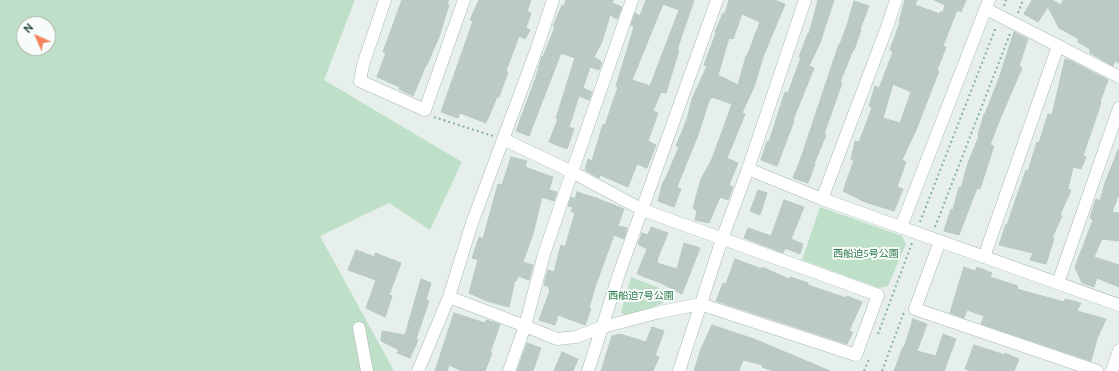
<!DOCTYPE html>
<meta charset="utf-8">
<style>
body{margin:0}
#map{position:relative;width:1119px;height:371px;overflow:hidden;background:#e6efeb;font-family:Ubuntu,sans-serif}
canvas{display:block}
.north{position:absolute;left:16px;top:16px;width:40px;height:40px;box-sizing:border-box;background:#f7fbf9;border:1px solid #a3b1ad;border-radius:50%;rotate:315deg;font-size:11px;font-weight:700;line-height:16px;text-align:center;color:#24423a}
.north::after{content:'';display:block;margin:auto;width:14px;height:18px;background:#f4845f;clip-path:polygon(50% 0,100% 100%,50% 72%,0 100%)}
</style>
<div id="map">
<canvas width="1119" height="371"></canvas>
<div class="north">N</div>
</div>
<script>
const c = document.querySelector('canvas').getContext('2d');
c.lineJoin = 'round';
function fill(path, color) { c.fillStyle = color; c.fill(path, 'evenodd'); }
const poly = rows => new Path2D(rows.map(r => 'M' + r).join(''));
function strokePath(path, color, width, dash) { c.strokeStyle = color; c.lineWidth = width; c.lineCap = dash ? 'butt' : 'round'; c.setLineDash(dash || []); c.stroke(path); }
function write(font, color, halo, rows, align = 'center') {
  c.font = font + ' Ubuntu,"Noto Sans JP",sans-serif'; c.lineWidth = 4; c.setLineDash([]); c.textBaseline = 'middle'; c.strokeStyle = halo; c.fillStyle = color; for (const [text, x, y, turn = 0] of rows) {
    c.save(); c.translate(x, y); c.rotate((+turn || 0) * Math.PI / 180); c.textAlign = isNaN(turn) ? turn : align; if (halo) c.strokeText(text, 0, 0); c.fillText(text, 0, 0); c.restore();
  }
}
fill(poly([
 [0,0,355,0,324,80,462,162,430,230,389,203,320,236,394,371,0,371],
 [24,24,48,24,48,48,24,48],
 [820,207,902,236,906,244,888,286,879,288,802,260],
 [631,277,667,291,663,303,626,317,621,312]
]), '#bfe0c8');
const building = poly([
 [402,0,449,0,447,4,449,5,439,37,427,65,426,65,413,96,399,89,400,87,377,77,386,53,383,52,402,0],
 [479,0,531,0,527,11,531,13,526,28,530,30,525,39,519,36,506,71,508,72,499,97,497,97,486,123,460,113,458,118,441,112,473,21,470,20,479,0],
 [566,0,613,0,612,3,622,7,617,19,610,15,602,42,594,57,602,62,599,70,590,67,583,88,592,92,589,100,579,96,569,127,574,129,567,149,549,142,558,119,556,118,575,58,561,53,529,136,516,131,536,77,542,56,543,57,555,27,553,26,562,5,564,6,566,0],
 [646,0,694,0,677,50,679,50,666,93,661,92,653,111,658,113,648,141,656,145,647,168,637,164,628,187,600,175,599,178,585,170,588,159,592,161,603,124,605,125,618,87,616,86,634,27,631,25,635,13,640,16,646,0],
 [663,4,679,10,650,86,632,80,663,4],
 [729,0,774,0,785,4,763,57,754,87,742,113,745,114,727,158,738,163,729,185,733,187,728,200,720,197,709,223,695,220,697,211,693,208,701,179,712,159,732,104,712,97,711,99,710,98,698,135,677,187,681,189,674,207,658,201,663,182,664,182,679,147,676,146,687,119,692,99,707,66,704,65,716,33,715,32,723,13,725,14,729,0],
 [742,14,760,22,747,56,746,56,738,85,718,75,729,38,733,39,742,14],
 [818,0,834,0,820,43,809,66,814,68,793,120,794,121,777,166,761,160,767,141,769,142,785,92,788,93,801,57,799,57,808,33,809,34,818,0],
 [905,0,917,0,915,5,940,14,940,12,943,12,945,5,934,0,966,0,961,12,957,10,943,46,946,47,937,70,939,71,916,130,902,160,906,162,897,187,903,189,894,211,865,202,843,191,854,160,851,160,855,141,859,142,872,108,869,106,875,86,879,88,893,52,890,50,900,22,899,22,905,0],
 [893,84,911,92,900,123,883,118,893,84],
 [1032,0,1052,0,1061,5,1063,0,1119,0,1119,63,1115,61,1113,66,1090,53,1090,49,1078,42,1079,39,1059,28,1048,7,1038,22,1024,14,1032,0],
 [854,1,869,6,860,29,861,30,854,50,853,50,840,82,842,83,824,134,826,135,814,164,815,164,808,183,793,178,801,158,839,44,840,44,847,25,854,1],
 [1014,32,1028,39,1019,66,1022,68,1000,119,990,145,994,146,980,189,977,188,959,235,944,231,951,209,953,210,959,187,961,188,968,163,979,136,978,135,984,114,985,114,998,81,1014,32],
 [1065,59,1071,61,1108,80,1100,102,1101,103,1083,156,1086,157,1081,169,1073,167,1068,189,1071,190,1060,215,1062,216,1052,238,1054,239,1046,264,1030,260,1033,253,999,245,1006,224,1007,225,1026,170,1028,171,1037,142,1039,143,1048,114,1052,115,1065,59],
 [1118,150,1119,150,1119,194,1112,212,1119,213,1119,241,1102,239,1094,257,1119,265,1119,287,1097,278,1094,287,1082,283,1075,267,1093,220,1090,218,1096,199,1100,201,1105,183,1118,150],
 [511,157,527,161,525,167,553,177,549,190,557,192,554,201,542,197,533,234,523,262,533,265,529,280,518,276,516,281,515,280,509,307,487,301,469,293,478,260,472,258,479,237,483,239,498,184,502,185,511,157],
 [758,190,767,193,760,215,750,211,758,190],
 [577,192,596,198,624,209,618,226,627,228,624,239,614,235,595,287,589,308,591,309,585,325,558,315,555,325,539,320,550,290,549,289,549,287,544,285,548,270,554,272,561,245,565,247,575,213,571,211,573,207,568,206,571,197,575,199,577,192],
 [784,200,804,207,791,239,803,244,800,254,785,248,783,253,744,238,748,228,771,236,784,200],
 [651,227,668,233,657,260,658,260,657,263,677,269,684,243,700,248,682,294,661,283,637,274,647,249,638,244,642,233,648,235,651,227],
 [356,250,375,257,375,253,401,263,389,295,392,296,385,317,366,308,376,280,348,270,356,250],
 [735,259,762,269,762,267,789,279,790,277,808,283,808,285,846,298,847,296,862,302,849,331,853,332,847,344,716,301,723,283,726,284,735,259],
 [964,267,975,271,977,267,992,273,990,277,1018,286,1017,289,1064,302,1065,299,1081,303,1077,311,1106,319,1097,339,1091,361,981,324,984,316,967,310,964,318,950,313,964,267],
 [421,279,431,283,426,300,429,301,416,339,418,340,410,358,397,353,399,350,381,341,382,331,405,335,421,279],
 [454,313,485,323,486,320,500,324,490,353,492,353,485,371,462,371,449,365,447,371,435,371,454,313],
 [913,319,927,324,917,351,936,356,943,334,956,339,944,371,894,371,903,347,904,348,913,319],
 [712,325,754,339,830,371,773,371,762,367,763,365,743,360,739,371,694,371,701,349,712,325],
 [652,327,664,331,655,356,659,357,653,371,601,371,612,336,620,334,646,342,652,327],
 [527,343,541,348,533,371,517,371,527,343],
 [974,345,1005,355,1005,353,1019,359,1014,371,972,371,965,369,974,345],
 [562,352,578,359,573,371,554,371,562,352]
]);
fill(building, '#bbcac4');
strokePath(building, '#b8c9c2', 1);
const minor = poly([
 [385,0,363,65,360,81,425,110,464,0],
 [986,9,1119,77],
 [503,139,572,172,643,210,878,295,856,355,700,304,660,312,603,327,576,337,557,339,525,326,544,254,572,172,632,0],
 [748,169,822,199,1119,305],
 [822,199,887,27,896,0],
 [901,227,989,0],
 [940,241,915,309,1097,371],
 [984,257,1058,46],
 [1058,283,1119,108],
 [449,297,525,326,509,371],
 [359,328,367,371],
 [418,371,449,297,472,223,537,48,553,0],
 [588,371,620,271,717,0],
 [679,371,722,239,748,169,805,0],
 [1112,371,1119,350]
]);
strokePath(minor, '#a8b8b2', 13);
strokePath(poly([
 [1004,6,1006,0],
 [1018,13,1023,0],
 [434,117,493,136],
 [920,222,996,27],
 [935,227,1010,34],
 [878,334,912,243],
 [864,371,869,359],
 [882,371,904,312]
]), '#86b3a5', 2, [2, 3]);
strokePath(minor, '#fff', 12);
write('10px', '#2d7a4b', '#f7fbf9', [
 ["西船迫5号公園",866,254],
 ["西船迫7号公園",641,296]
]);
</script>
